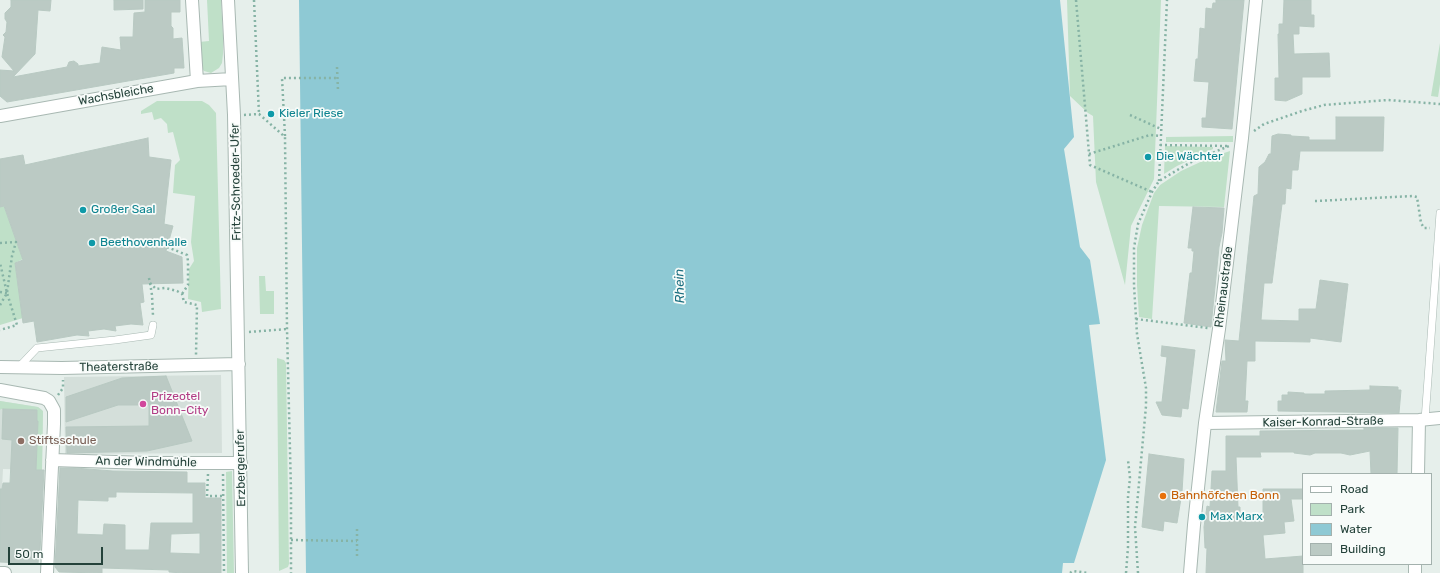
<!DOCTYPE html>
<meta charset="utf-8">
<style>
body{margin:0}
#map{position:relative;width:1440px;height:573px;overflow:hidden;background:#e6efeb;font-family:Rubik,sans-serif}
canvas{display:block}
.legend{position:absolute;left:1302px;top:473px;width:130px;height:92px;box-sizing:border-box;background:#f7fbf9;border:1px solid #a3b1ad;margin:0;padding:5px 7px;list-style:none;font-size:12px;color:#24423a}
.legend li{display:flex;align-items:center;gap:8px;height:20px}
.legend b{width:20px;border:1px solid #a3b1ad}
.scale{position:absolute;left:8px;top:547px;width:95px;height:18px;box-sizing:border-box;border:2px solid #24423a;border-top:0;padding-left:5px;font-size:12px;line-height:14px;white-space:nowrap;color:#24423a;-webkit-text-stroke:3px #f7fbf9;paint-order:stroke}
</style>
<div id="map">
<canvas width="1440" height="573"></canvas>
<ul class="legend">
<li><b style="height:5px;background:#fff"></b>Road</li>
<li><b style="height:11px;background:#bfe0c8"></b>Park</li>
<li><b style="height:11px;background:#8ec9d4"></b>Water</li>
<li><b style="height:11px;background:#bbcac4"></b>Building</li>
</ul>
<div class="scale">50 m</div>
</div>
<script>
const c = document.querySelector('canvas').getContext('2d');
c.lineJoin = 'round';
function fill(path, color) { c.fillStyle = color; c.fill(path, 'evenodd'); }
const poly = rows => new Path2D(rows.map(r => 'M' + r).join(''));
function strokePath(path, color, width, dash) { c.strokeStyle = color; c.lineWidth = width; c.lineCap = dash ? 'butt' : 'round'; c.setLineDash(dash || []); c.stroke(path); }
function write(font, color, halo, rows, align = 'center') {
  c.font = font + ' Rubik,sans-serif'; c.lineWidth = 3.5; c.setLineDash([]); c.textBaseline = 'middle'; c.strokeStyle = halo; c.fillStyle = color; for (const [text, x, y, turn = 0] of rows) {
    c.save(); c.translate(x, y); c.rotate((+turn || 0) * Math.PI / 180); c.textAlign = isNaN(turn) ? turn : align; if (halo) c.strokeText(text, 0, 0); c.fillText(text, 0, 0); c.restore();
  }
}
fill(poly([
 [221,375,222,453,65,454,64,377],
 [0,401,38,407,42,410,43,413,42,470,3,469,2,488,0,501]
]), '#d4dfda');
fill(poly([
 [207,0,221,0,223,36,223,54,222,63,219,68,211,73,204,71,201,67,199,42,209,41],
 [1067,0,1161,0,1154,179,1131,226,1125,285,1096,182,1093,116,1088,113,1070,96],
 [1440,43,1440,84,1438,97,1431,96],
 [157,101,202,101,209,105,216,113,221,309,202,312,201,302,188,299,189,269,194,261,191,242,195,196,173,193,175,165,180,160,173,132,168,133,167,124,161,118,154,120,152,112,141,114,141,111],
 [1233,136,1233,142,1166,142,1166,137],
 [1165,146,1213,147,1213,149,1177,166,1164,174],
 [1230,151,1224,207,1159,206,1152,319,1139,317,1137,285,1137,248,1142,225,1154,193,1160,185,1181,171,1209,158],
 [4,206,23,259,15,263,23,318,0,325,0,207],
 [259,276,265,276,266,291,274,291,274,314,260,314],
 [277,358,284,360,286,363,289,564,288,567,279,571],
 [0,401,38,407,43,411,42,470,36,470,38,421,37,421,37,410,1,409,0,410],
 [232,471,234,573,227,573,226,472]
]), '#bfe0c8');
fill(poly([
 [299,0,1060,0,1074,137,1064,149,1080,247,1090,260,1100,324,1089,325,1106,460,1074,563,1063,563,1062,573,306,573]
]), '#8ec9d4');
const building = poly([
 [11,0,51,0,50,11,38,10,35,54,13,77,67,67,69,62,74,61,78,64,78,66,100,63,102,47,121,50,120,37,133,37,134,13,145,12,145,0,180,0,180,12,171,12,171,26,173,28,173,39,182,38,184,68,174,68,174,73,7,102,0,96,0,70,14,71,2,57,5,37,3,35,6,32,7,22,5,19,5,13,11,7,11,0],
 [114,0,143,0,143,9,114,10,114,0],
 [1216,0,1244,0,1232,129,1202,127,1202,118,1206,118,1209,82,1194,81,1196,59,1198,59,1200,28,1205,29,1206,8,1212,9,1213,3,1216,3,1216,0],
 [1284,0,1311,0,1311,15,1314,15,1314,27,1299,26,1299,34,1293,34,1294,54,1329,53,1330,77,1302,77,1302,94,1286,101,1275,100,1275,78,1279,78,1278,34,1279,34,1279,24,1283,24,1284,0],
 [1336,117,1384,117,1383,151,1300,151,1298,170,1292,170,1291,189,1286,188,1285,204,1282,204,1272,283,1264,283,1261,320,1299,321,1299,309,1316,309,1320,280,1348,284,1341,342,1310,338,1310,342,1255,341,1255,361,1247,361,1245,401,1248,401,1247,412,1216,412,1222,361,1226,361,1225,340,1239,341,1254,196,1258,194,1259,167,1265,162,1269,154,1271,154,1272,136,1278,134,1291,135,1291,136,1309,137,1309,140,1336,140,1336,117],
 [148,138,149,157,171,160,164,224,173,226,166,251,182,257,183,283,142,284,144,302,140,303,143,325,131,324,115,326,116,331,104,329,88,331,89,336,77,335,37,342,34,321,23,323,15,263,23,260,4,206,0,207,0,159,23,155,25,165,148,138],
 [1193,207,1224,208,1222,233,1219,247,1211,327,1184,323,1190,273,1192,273,1194,251,1192,251,1192,248,1188,248,1193,207],
 [1162,346,1195,350,1188,409,1182,408,1181,417,1162,415,1156,402,1162,402,1167,357,1161,356,1162,346],
 [166,376,192,441,147,451,67,453,66,427,149,426,149,405,118,405,66,422,66,397,122,378,166,376],
 [1370,386,1398,387,1398,390,1401,390,1399,413,1278,411,1278,401,1282,401,1282,395,1288,395,1288,392,1304,393,1304,394,1325,394,1325,391,1370,390,1370,386],
 [3,409,37,410,37,421,38,421,36,470,44,470,40,552,39,550,38,564,0,562,0,489,2,489,3,483,10,483,12,440,2,439,3,409],
 [1364,428,1398,428,1397,474,1371,474,1370,451,1350,455,1341,453,1315,453,1310,455,1294,453,1294,452,1260,452,1261,457,1236,457,1238,507,1240,507,1240,516,1263,514,1263,489,1303,489,1303,499,1291,499,1294,521,1284,522,1285,533,1263,535,1265,559,1303,556,1303,573,1206,573,1207,548,1205,548,1204,527,1207,506,1210,507,1212,471,1226,471,1226,436,1260,436,1260,431,1364,430,1364,428],
 [1149,454,1184,459,1182,492,1177,523,1164,521,1163,531,1142,527,1149,454],
 [60,468,75,468,113,471,187,472,187,483,205,483,205,498,221,498,221,573,183,573,169,572,169,570,102,568,102,573,59,572,55,567,60,468],
 [116,492,193,493,193,523,151,523,149,550,125,550,125,525,104,524,103,535,77,534,78,500,108,501,108,497,116,497,116,492],
 [200,533,200,554,170,553,171,534,200,533]
]);
fill(building, '#bbcac4');
strokePath(building, '#b8c9c2', 1);
const lane = poly([
 [19,367,37,348,115,340,151,335,153,325],
 [1425,420,1440,213]
]);
const street = poly([
 [192,0,197,81],
 [228,0,234,115,242,573],
 [0,116,197,81,232,79],
 [0,367,62,368,239,364],
 [0,390,44,398,49,401,54,410,54,424,47,573],
 [1205,423,1419,420,1440,418],
 [52,460,148,463,241,463],
 [1418,474,1419,420],
 [0,573,5,573],
 [1190,573,1194,525,1205,423,1219,329,1242,138,1256,0],
 [1415,573,1415,564]
]);
strokePath(lane, '#a8b8b2', 8);
strokePath(street, '#a8b8b2', 14);
strokePath(poly([
 [254,0,259,114],
 [1076,0,1090,165,1152,192],
 [337,67,338,90],
 [244,115,259,114,285,137,287,329,291,491,291,573],
 [1130,115,1161,129],
 [1254,131,1264,124,1302,111,1324,105,1388,100,1440,104],
 [285,136,282,78,337,78],
 [1160,145,1228,146],
 [1089,154,1150,135,1161,136],
 [1159,181,1167,0],
 [1315,201,1413,196,1417,197,1421,223,1424,228,1430,228],
 [0,243,16,242,12,256,7,293,0,263],
 [167,247,187,255,188,261,188,285,182,294],
 [149,278,150,283,156,289,165,288,177,291,182,294,184,302,197,305,196,355],
 [150,283,152,295,153,316],
 [0,292,7,293],
 [0,305,7,293,17,325,0,330],
 [1136,319,1208,328],
 [249,332,287,329],
 [58,395,63,388,63,380],
 [208,474,207,496,223,496],
 [223,474,224,573],
 [291,540,357,541],
 [357,556,357,526],
 [1070,573,1073,571,1089,573],
 [1126,573,1128,547,1128,497,1130,478,1128,460],
 [1138,573,1135,527,1146,406,1146,388,1137,334,1134,286,1134,248,1138,224,1152,192,1159,181,1179,169,1193,161,1229,146]
]), '#86b3a5', 2.5, [2, 3]);
strokePath(lane, '#fff', 7);
strokePath(street, '#fff', 12);
for (const [x, y, r, color] of [
 [271,114,4,"#0f9aa8"],
 [1148,157,4,"#0f9aa8"],
 [83,210,4,"#0f9aa8"],
 [92,243,4,"#0f9aa8"],
 [143,404,4,"#d1479c"],
 [21,441,4,"#8d6e63"],
 [1163,496,4,"#e8710a"],
 [1202,517,4,"#0f9aa8"]
]) { const dot = new Path2D(); dot.arc(x, y, r, 0, 2 * Math.PI); c.fillStyle = color; c.fill(dot); strokePath(dot, '#f7fbf9', 1.5); }
write('12px', '#24423a', '#f7fbf9', [
 ["Wachsbleiche",116,95,-10],
 ["Fritz-Schroeder-Ufer",236,182,-91],
 ["Rheinaustraße",1224,287,-83],
 ["Theaterstraße",119,367,-1],
 ["Kaiser-Konrad-Straße",1323,422,-1],
 ["An der Windmühle",146,462,1],
 ["Erzbergerufer",241,468,-91]
]);
write('12px', '#0d838f', '#f7fbf9', [
 ["Kieler Riese",279,114],
 ["Die Wächter",1156,157],
 ["Großer Saal",91,210],
 ["Beethovenhalle",100,243],
 ["Max Marx",1210,517]
], 'left');
write('12px', '#b23c85', '#f7fbf9', [
 ["Prizeotel",151,397],
 ["Bonn-City",151,411]
], 'left');
write('12px', '#785e54', '#f7fbf9', [
 ["Stiftsschule",29,441]
], 'left');
write('12px', '#c56008', '#f7fbf9', [
 ["Bahnhöfchen Bonn",1171,496]
], 'left');
write('italic 13px', '#1c6f80', '#f7fbf9', [
 ["Rhein",680,286,-92]
]);
</script>
